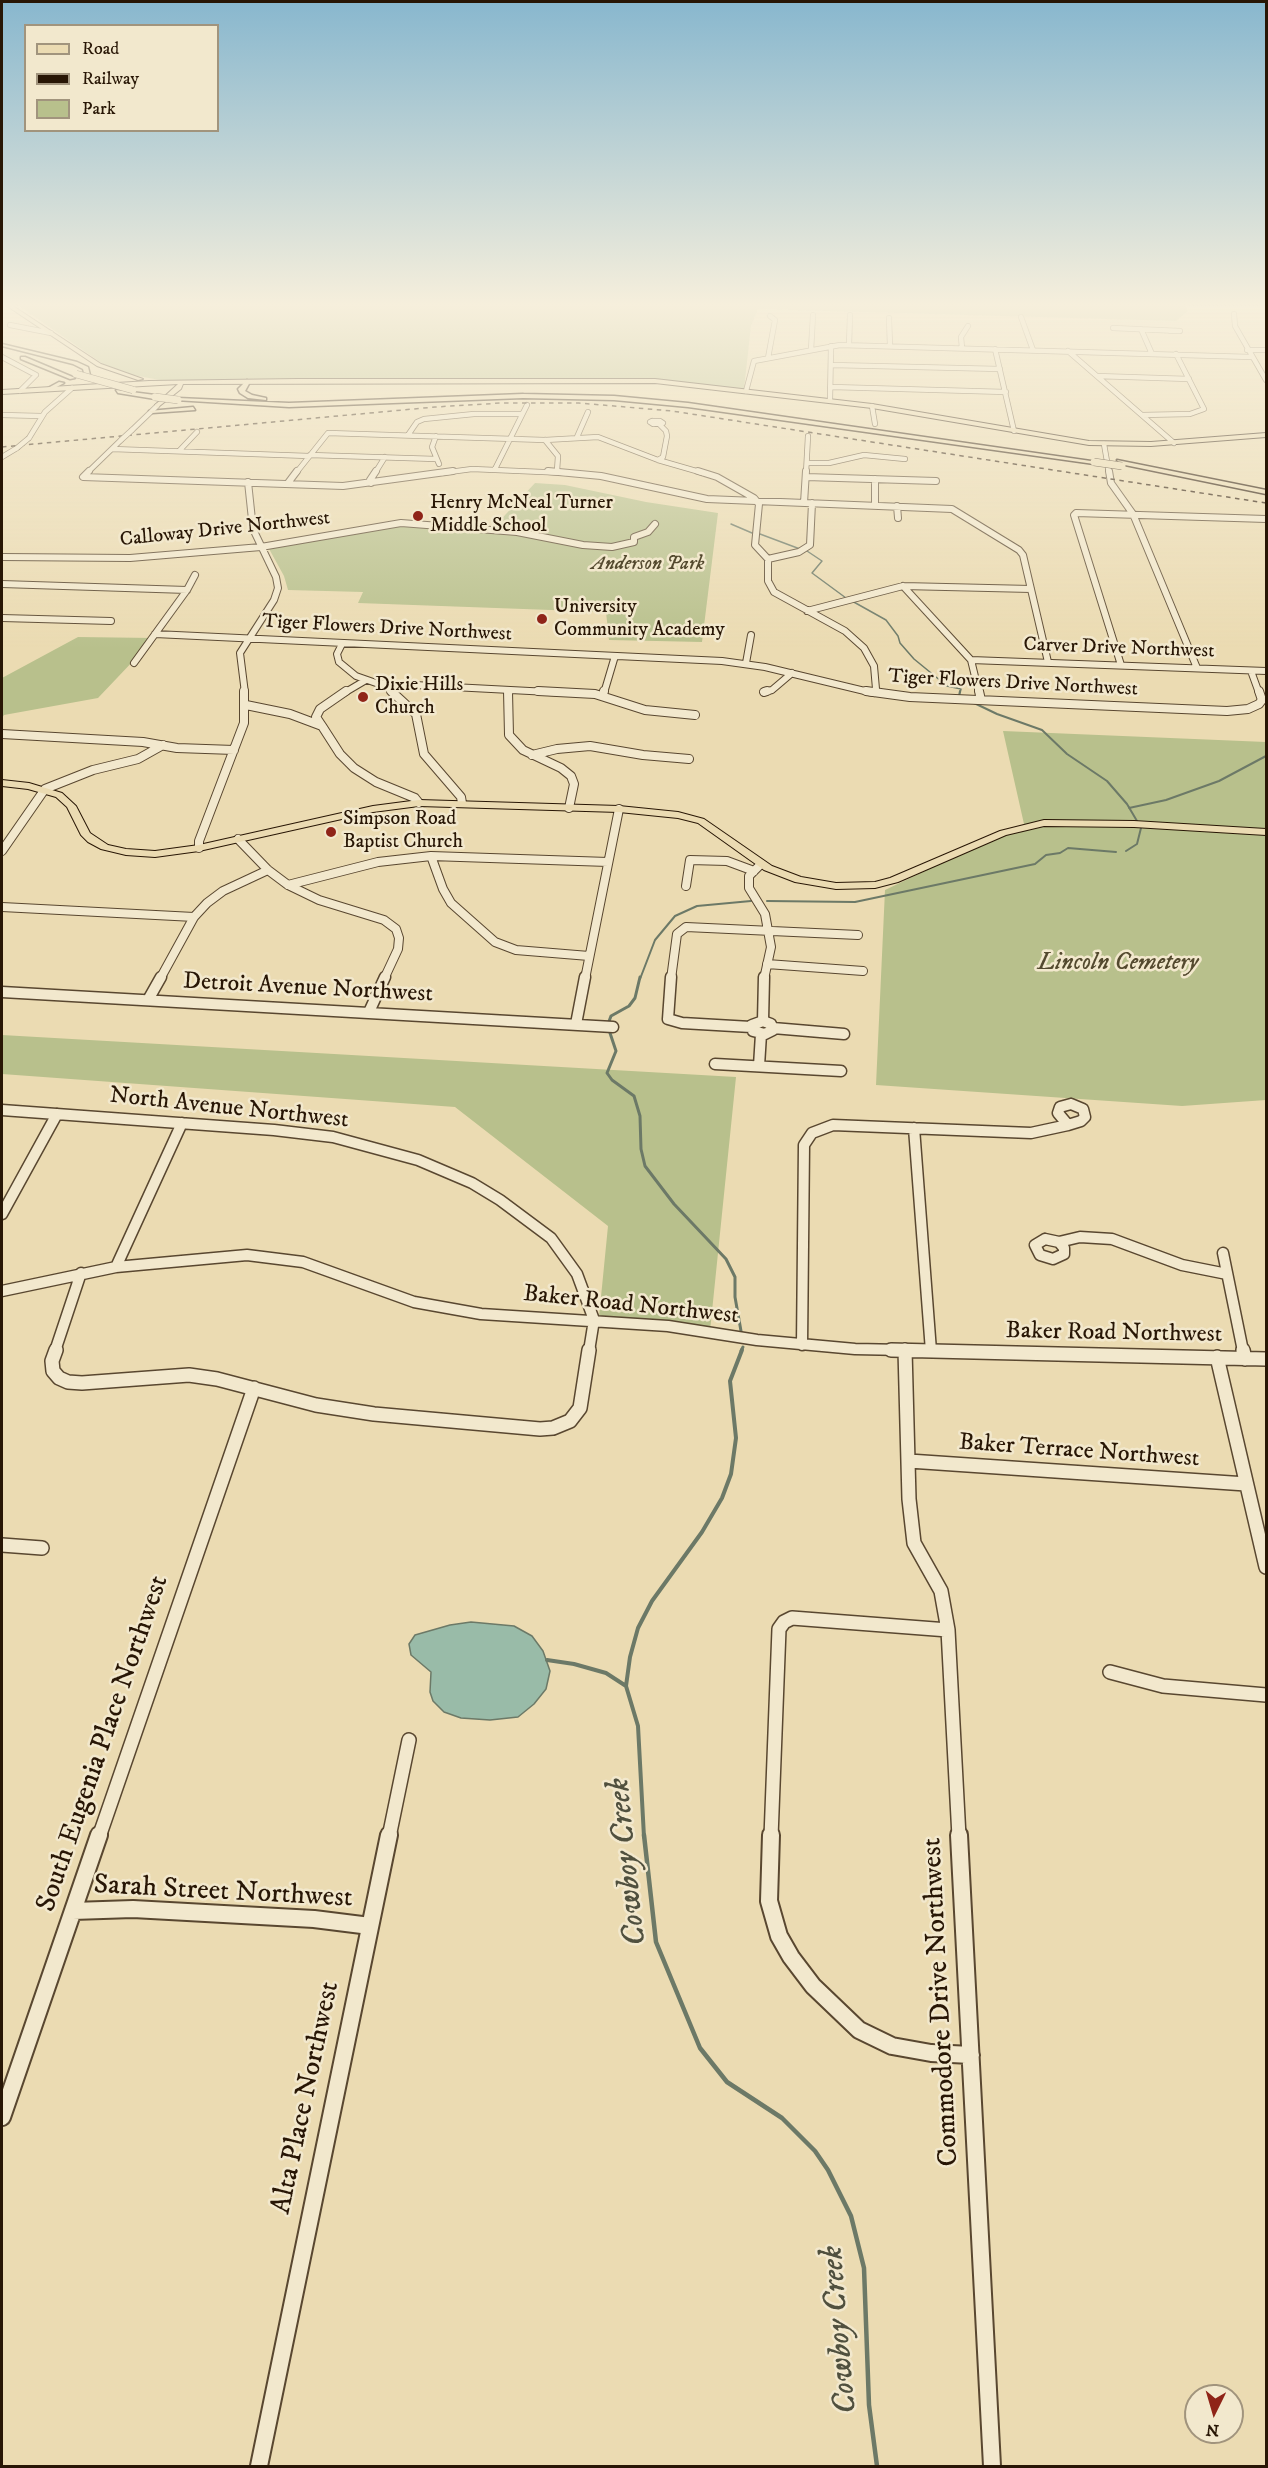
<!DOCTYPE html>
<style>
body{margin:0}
#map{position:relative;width:1268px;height:2468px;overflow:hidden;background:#ebdbb2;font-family:"IM FELL DW Pica",serif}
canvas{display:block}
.frame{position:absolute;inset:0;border:3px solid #281605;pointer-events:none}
.legend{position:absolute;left:24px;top:24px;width:195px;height:108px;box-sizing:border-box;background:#f2e8cd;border:2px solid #a1947d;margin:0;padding:8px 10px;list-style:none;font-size:18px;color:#281605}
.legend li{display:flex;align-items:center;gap:12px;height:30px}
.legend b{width:30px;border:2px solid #a1947d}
.north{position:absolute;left:1184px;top:2384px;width:60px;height:60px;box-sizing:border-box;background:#f2e8cd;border:2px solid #a1947d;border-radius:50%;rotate:185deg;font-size:16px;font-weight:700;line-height:24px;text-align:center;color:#281605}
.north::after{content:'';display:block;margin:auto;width:21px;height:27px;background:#8f2418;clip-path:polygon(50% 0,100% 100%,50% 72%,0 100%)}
</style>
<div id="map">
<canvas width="1268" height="2468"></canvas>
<div class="frame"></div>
<ul class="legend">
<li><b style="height:8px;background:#ebdbb2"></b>Road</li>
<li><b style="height:8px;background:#281605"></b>Railway</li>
<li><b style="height:16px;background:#b8c08c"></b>Park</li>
</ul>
<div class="north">N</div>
</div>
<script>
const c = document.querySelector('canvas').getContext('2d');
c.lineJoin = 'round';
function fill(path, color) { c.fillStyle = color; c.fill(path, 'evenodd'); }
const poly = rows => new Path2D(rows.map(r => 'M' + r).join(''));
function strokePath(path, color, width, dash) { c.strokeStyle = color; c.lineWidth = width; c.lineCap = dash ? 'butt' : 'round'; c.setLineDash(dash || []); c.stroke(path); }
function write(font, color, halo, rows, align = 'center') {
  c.font = font + ' "IM FELL DW Pica",serif'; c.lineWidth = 5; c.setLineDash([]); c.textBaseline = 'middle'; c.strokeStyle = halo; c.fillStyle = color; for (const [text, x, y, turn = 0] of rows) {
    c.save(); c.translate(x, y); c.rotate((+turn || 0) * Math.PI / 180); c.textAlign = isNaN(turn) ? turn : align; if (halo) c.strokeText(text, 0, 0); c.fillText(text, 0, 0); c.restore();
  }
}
fill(poly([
 [16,304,1185,304,1188,311,1176,321,758,309,751,326,744,389,675,382,165,381,133,375,103,364],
 [535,483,565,485,646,502,718,513,702,642,609,640,606,612,358,603,363,592,288,590,284,576,268,547,402,524,491,530],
 [78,637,155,638,98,698,4,715,2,718,2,678],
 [1003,731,1266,742,1266,1100,1182,1106,876,1085,885,890,1024,824],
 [2,1035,736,1077,710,1331,599,1317,608,1226,455,1107,2,1074]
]), '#b8c08c');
const water = poly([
 [471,1622,514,1626,532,1636,543,1651,550,1671,546,1689,534,1704,518,1717,490,1720,461,1718,444,1712,433,1701,430,1692,431,1672,411,1655,409,1644,415,1635,450,1625,471,1622]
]);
fill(water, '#99bba8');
strokePath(water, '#6c7967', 1.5);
strokePath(poly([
 [731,524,752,533],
 [760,534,800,549],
 [807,551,822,561,812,573,846,598],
 [852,601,886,620,898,636,900,643,914,659,947,686,961,689,960,693]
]), '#6c7967', 1.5);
strokePath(poly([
 [959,696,960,691],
 [972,702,997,714,1042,730,1067,754,1107,781,1127,804,1137,821],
 [1129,808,1166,800,1219,781,1266,756],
 [1126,851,1137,844,1141,828],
 [767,901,855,902,1035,864,1046,855,1060,853,1068,848,1116,852],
 [640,979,655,940,675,916,697,906,751,901]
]), '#6c7967', 2);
strokePath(poly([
 [608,1024,611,1016,629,1006,635,998,640,977],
 [609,1030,616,1051,607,1073,612,1080,634,1096,640,1116,641,1149,645,1166,674,1204,726,1259,735,1277,735,1297,741,1331],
 [741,1351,743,1347]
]), '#6c7967', 3);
strokePath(poly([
 [547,1660,574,1664,606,1673,626,1686],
 [644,1837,638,1726,626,1686,630,1657,638,1628,652,1601,702,1532,722,1498,731,1474,736,1438,730,1381,742,1350]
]), '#6c7967', 4);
strokePath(poly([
 [644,1835,656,1942,700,2048,727,2082,782,2118,815,2151,828,2170,851,2216,864,2268,869,2405,877,2466]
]), '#6c7967', 4.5);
const minorFar5 = poly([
 [1234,314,1235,326,1266,380],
 [1021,317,1033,350],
 [889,318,890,346],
 [10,325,51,333],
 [1113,328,1180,331,1170,331],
 [1141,329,1152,354],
 [849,345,850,315],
 [962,348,961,337,968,326],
 [995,349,1014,431],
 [811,350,813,315],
 [1247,350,1266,350],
 [1068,351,1174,443],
 [2,357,36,375,20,391],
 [768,358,775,320,770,316],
 [832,365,1000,369],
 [1097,376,1189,379],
 [832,387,1006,392],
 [746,391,754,361,840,345,1251,357],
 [830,400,831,346],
 [872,406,875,424],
 [2,415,41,416],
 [1142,415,1190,414,1204,409,1176,354],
 [652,421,660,421,663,423,653,424,650,422,652,421],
 [132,430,157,406],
 [408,435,417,422,424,419,474,414,521,414],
 [436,436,432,447,439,464],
 [577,437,588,412],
 [29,438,45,412,72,388],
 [545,440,558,456,557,471],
 [1104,444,1109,473],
 [112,449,309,456],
 [179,451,197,432],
 [310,455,436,459],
 [2,457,17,448],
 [658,460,663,457,667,436,666,431,659,424],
 [807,463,829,463,864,455,905,459],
 [495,469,527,405],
 [87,473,121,440],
 [296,473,328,433,545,440,598,437,658,460,703,473],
 [375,473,385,457],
 [442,473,472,469,566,473],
 [806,473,808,436]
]);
const minorFar4 = poly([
 [89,471,83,477,343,486,453,471],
 [548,471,601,476,707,499,952,509,1019,550,1023,555,1048,662],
 [698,471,717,477,754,498,759,504,755,545,768,559],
 [1109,471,1111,483,1133,514,1197,668],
 [806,477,936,481],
 [875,479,875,505],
 [288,483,297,471],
 [371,483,370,480,376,471],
 [804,503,806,471],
 [897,506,898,518],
 [2,557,130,558,261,547,401,523,517,532,583,545,612,547,634,542,634,537,648,532,655,524],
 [768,559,768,581,774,592,845,631,864,648,874,666,876,689,874,693],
 [768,559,799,552,810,545,812,503],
 [2,584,187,590],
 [903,586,971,660,979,693],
 [807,611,903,586,1031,589],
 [2,618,111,621],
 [155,634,722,661,765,667,873,693],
 [342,644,337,654,339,662,356,676,376,683,568,693],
 [971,660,1266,671],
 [134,663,187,590,195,575],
 [746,663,751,635],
 [1121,665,1074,515,1076,513,1266,519],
 [1251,671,1259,693],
 [387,684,393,693],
 [508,690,508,693],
 [764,692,772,690,792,673],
 [245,693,240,653,274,600,278,588,276,577,253,529,248,482],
 [344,693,366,680],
 [604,693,615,656]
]);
const minorFar3 = poly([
 [391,691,416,714,424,754,461,797,462,803],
 [508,691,509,735,523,750,561,768,571,776,574,784,569,808],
 [538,691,595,694,645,710,695,715],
 [866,691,910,697,1227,711,1248,709,1259,704,1262,700,1259,691],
 [979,691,981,700],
 [764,692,767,691],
 [603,695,604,691],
 [246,705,290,714,322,726,340,754,354,768,376,782,415,798,419,803],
 [322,726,316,717,320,709,346,691],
 [2,734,143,742,177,748,234,750],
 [532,755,557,749,590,746,643,755,689,759],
 [238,839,268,870,288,885,319,900,384,920,396,929,399,938,398,949,384,979],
 [199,848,199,841,244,723,244,691],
 [2,851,45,789,93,770,138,759,163,745],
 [431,856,443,889,451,903,495,942,516,950,589,956],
 [761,864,749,876,749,888,765,914,771,947,764,979],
 [288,885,378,862,431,856,608,862],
 [686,886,690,860,727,861,754,871],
 [2,907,194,917],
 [767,964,863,971],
 [160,979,194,917,207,903,223,891,268,870],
 [585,979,619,809],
 [671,979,677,934,686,927,858,935]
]);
const minorFar2 = poly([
 [671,977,668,1019,682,1023,751,1027],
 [2,992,613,1027],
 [148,1000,161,977],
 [369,1012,385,977],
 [763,1021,764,977],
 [763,1021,771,1024,773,1030,765,1034,753,1031,752,1025,763,1021],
 [576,1024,585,977],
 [773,1028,844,1034],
 [715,1064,841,1071],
 [759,1066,761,1034],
 [1071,1104,1083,1109,1085,1117,1081,1121,1068,1125,1058,1113,1060,1107,1071,1104],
 [2,1110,274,1130,333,1137,418,1160,472,1183,500,1200,551,1238,577,1274,594,1320,589,1351],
 [914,1128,931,1351],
 [2,1214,57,1114],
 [1045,1239,1059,1242,1064,1248,1064,1254,1053,1259,1040,1255,1035,1245,1045,1239],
 [1059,1242,1080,1237,1112,1239,1182,1265,1227,1274],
 [1223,1253,1243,1351],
 [116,1267,182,1123],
 [2,1291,116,1267,247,1255,303,1262,414,1302,481,1314,668,1326,757,1340,855,1349,953,1351],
 [802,1345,804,1145,812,1133,833,1125,1031,1133,1068,1125],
 [55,1351,81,1273]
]);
const minorFar1 = poly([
 [56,1350,52,1361,53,1371,59,1378,68,1382,82,1383,189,1375,217,1379,316,1405,374,1414,540,1429,553,1428,570,1421,580,1408,589,1350],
 [891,1350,1266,1359],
 [905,1350,909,1499,914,1543,941,1591,948,1630,959,1837],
 [1243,1350,1245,1359],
 [1217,1357,1266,1567],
 [909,1461,1246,1484],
 [2,1545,42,1548],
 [1110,1672,1163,1686,1266,1695],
 [99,1837,254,1388],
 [389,1837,409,1740],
 [771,1837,779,1629,784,1622,792,1618,948,1630]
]);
const minor = poly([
 [771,1835,769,1901,779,1936,791,1957,813,1986,859,2030,892,2046,931,2053,971,2055],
 [959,1835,992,2466],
 [73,1911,133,1909,314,1919,370,1926],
 [2,2117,99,1835],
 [259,2466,389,1835]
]);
const major = poly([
 [4,304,10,304,101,364,143,379,138,380,97,366,4,304],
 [298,379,655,379,872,404,1089,441,1151,442,1266,433,1266,437,1151,446,1089,445,872,408,655,383,183,384,181,389,157,408,155,405,178,384,2,394,2,390,149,381,298,379],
 [2,780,29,783,62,793,76,806,90,833,108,845,126,849,155,851,199,845,373,806,419,800,619,806,678,812,704,819,772,866,801,877,836,883,875,882,890,878,1000,831,1044,820,1134,821,1266,829,1266,835,1134,827,1044,826,1006,835,898,882,875,888,836,889,795,882,764,870,698,823,678,818,619,812,419,806,373,812,199,851,155,857,126,855,101,849,88,842,81,835,67,807,56,797,28,789,2,786,2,780]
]);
const highway = poly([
 [2,344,77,362,88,367,90,375,85,376,83,369,73,364,2,346,2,344],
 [21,357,25,357,75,378,70,379,21,359,21,357],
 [247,380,250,382,245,391,252,395,266,398,266,400,248,398,240,393,238,389,247,380],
 [59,382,64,383,51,390,46,389,59,382],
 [116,390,155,395,158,397,155,399,118,393,116,390],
 [523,394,614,396,688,403,1098,462,1094,464,688,407,614,400,523,398,289,407,175,400,178,398,289,403,523,394],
 [193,407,195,410,152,413,149,411,193,407],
 [1117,460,1266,490,1266,494,1120,464,1117,460]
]);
strokePath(minorFar5, '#594730', 6);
strokePath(minorFar4, '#594730', 8);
strokePath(minorFar3, '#594730', 10);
strokePath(minorFar2, '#594730', 13);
strokePath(minorFar1, '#594730', 16);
strokePath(minor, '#594730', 20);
strokePath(major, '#281605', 2);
strokePath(highway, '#281605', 3);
strokePath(minorFar5, '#f2e8cd', 4.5);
strokePath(minorFar4, '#f2e8cd', 6);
strokePath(minorFar3, '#f2e8cd', 8);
strokePath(minorFar2, '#f2e8cd', 10);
strokePath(minorFar1, '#f2e8cd', 13);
strokePath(minor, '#f2e8cd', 16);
fill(major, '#ebdbb2');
fill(highway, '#ebdbb2');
strokePath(poly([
 [2,447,435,407,501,403,579,403,672,411,1266,503]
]), '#281605', 1.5, [4.5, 4.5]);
const minorBridge = poly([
 [121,440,132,430],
 [17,448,29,438]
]);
const highwayBridge = poly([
 [76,374,133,390],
 [155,397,178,400],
 [1094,462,1122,466]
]);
strokePath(minorBridge, '#594730', 6, []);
strokePath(highwayBridge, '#281605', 8, []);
strokePath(minorBridge, '#f2e8cd', 4.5);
strokePath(highwayBridge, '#ebdbb2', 7);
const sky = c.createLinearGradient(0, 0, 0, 649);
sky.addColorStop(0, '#88b7ce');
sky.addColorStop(0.47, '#f6efdc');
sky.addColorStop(1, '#f6efdc00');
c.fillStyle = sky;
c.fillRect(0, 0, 1268, 649);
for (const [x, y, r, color] of [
 [418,516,6,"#8f2418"],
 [542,619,6,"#8f2418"],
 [363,697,6,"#8f2418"],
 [331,832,6,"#8f2418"]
]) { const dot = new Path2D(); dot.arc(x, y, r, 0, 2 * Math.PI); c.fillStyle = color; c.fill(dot); strokePath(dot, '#f2e8cd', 2); }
write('20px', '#281605', '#f2e8cd', [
 ["Henry McNeal Turner",430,504],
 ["Middle School",430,527],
 ["University",554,608],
 ["Community Academy",554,631],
 ["Dixie Hills",375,686],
 ["Church",375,709],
 ["Simpson Road",343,820],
 ["Baptist Church",343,843]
], 'left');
write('20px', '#281605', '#f2e8cd', [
 ["Calloway Drive Northwest",225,530,-6],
 ["Tiger Flowers Drive Northwest",387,629,3],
 ["Carver Drive Northwest",1119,649,2],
 ["Tiger Flowers Drive Northwest",1013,684,3]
]);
write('italic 20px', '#53492e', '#f2e8cd', [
 ["Anderson Park",648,565]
]);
write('italic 24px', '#53492e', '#f2e8cd', [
 ["Lincoln Cemetery",1118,964]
]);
write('24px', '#281605', '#f2e8cd', [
 ["Detroit Avenue Northwest",308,989,3],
 ["North Avenue Northwest",229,1109,6],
 ["Baker Road Northwest",631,1306,6],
 ["Baker Road Northwest",1114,1334,1],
 ["Baker Terrace Northwest",1079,1452,4]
]);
write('28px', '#281605', '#f2e8cd', [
 ["South Eugenia Place Northwest",104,1744,-71],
 ["Sarah Street Northwest",223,1893,3],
 ["Commodore Drive Northwest",942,2002,-93],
 ["Alta Place Northwest",307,2098,-78]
]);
write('italic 32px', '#50503e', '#f2e8cd', [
 ["Cowboy Creek",629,1862,-96],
 ["Cowboy Creek",841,2330,-95]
]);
</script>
